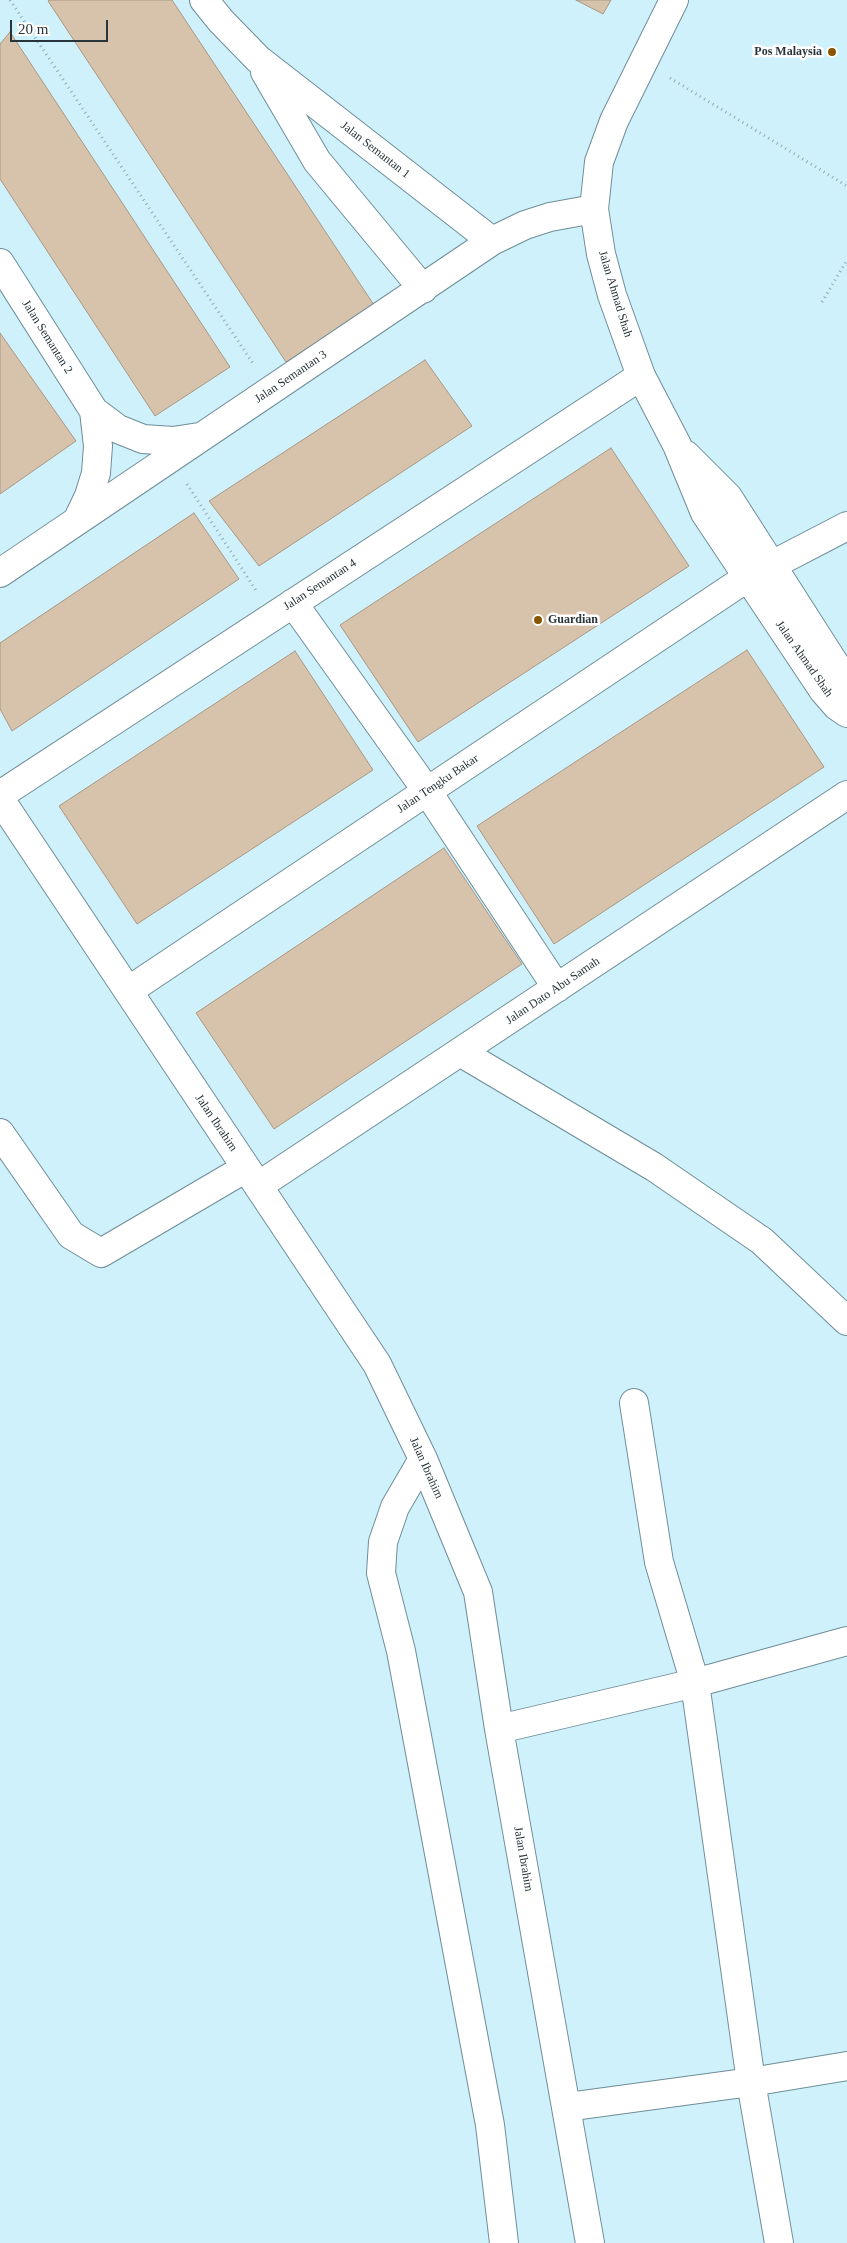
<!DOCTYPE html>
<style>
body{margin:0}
#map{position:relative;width:847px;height:2243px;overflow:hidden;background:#cff1fc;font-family:"Times New Roman",serif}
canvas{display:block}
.scale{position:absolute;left:10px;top:20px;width:98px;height:22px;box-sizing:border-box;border:2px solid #273439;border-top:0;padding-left:6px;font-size:15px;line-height:18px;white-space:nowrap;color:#273439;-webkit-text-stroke:4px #fff;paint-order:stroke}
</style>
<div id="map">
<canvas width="847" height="2243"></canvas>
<div class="scale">20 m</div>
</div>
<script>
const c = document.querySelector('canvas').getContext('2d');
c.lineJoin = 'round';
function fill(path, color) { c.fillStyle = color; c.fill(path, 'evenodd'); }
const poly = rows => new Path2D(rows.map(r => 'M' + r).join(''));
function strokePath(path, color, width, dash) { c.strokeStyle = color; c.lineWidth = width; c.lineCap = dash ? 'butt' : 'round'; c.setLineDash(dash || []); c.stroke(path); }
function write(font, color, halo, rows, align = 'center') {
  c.font = font + ' "Times New Roman",serif'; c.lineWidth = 5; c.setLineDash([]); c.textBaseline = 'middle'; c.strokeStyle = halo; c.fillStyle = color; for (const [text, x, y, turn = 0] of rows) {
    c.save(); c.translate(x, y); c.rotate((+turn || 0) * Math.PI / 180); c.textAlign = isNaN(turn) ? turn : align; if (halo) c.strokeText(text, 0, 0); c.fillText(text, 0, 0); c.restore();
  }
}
const building = poly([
 [50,0,172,0,374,305,286,362,48,1,50,0],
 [576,0,611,0,603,14,576,0],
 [10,32,230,367,155,416,0,179,0,44,10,32],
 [0,333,76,441,0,494,0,333],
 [425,360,472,426,259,566,209,501,425,360],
 [611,448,689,566,418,742,340,625,611,448],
 [194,513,239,579,12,731,0,709,0,643,194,513],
 [747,650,824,767,554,944,477,826,747,650],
 [295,651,373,770,137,924,59,806,295,651],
 [444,848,522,964,274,1129,196,1013,444,848]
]);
fill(building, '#d7c3ac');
strokePath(building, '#aa9781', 1);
const minor = poly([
 [204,0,221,21,258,59,492,241],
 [265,72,317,161,423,289],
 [0,263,94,411,98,446,96,473,89,496,77,521],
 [94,411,118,429,143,439,173,441,199,437],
 [772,565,847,526],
 [0,573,492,241,525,225,550,217,594,209],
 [293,603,427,791,557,988],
 [0,795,641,376],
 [0,799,377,1364,423,1459,478,1592,499,1729,590,2243],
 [128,991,748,577],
 [460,1052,654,1167,762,1241,847,1321],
 [0,1133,71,1235,101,1253,246,1168],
 [258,1186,847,795],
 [634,1403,659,1562,695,1683,751,2082,779,2243],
 [423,1459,395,1507,383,1542,381,1573,401,1651,490,2125,504,2243],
 [499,1729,695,1683,847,1641],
 [567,2107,751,2082,847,2066]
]);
const major = poly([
 [674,0,614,121,599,162,594,209,601,254,612,295,641,376,677,445,705,513,823,690,837,706,847,713],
 [686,455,728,497,847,683]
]);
strokePath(minor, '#6e8d98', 30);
strokePath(major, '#6e8d98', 30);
strokePath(poly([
 [10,0,254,365],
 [670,78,847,186],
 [822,302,847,260],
 [187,484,257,592]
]), '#90aab3', 3, [1, 4]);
strokePath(minor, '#fff', 28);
strokePath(major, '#fff', 28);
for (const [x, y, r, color] of [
 [832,52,5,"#850"],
 [538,620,5,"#850"]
]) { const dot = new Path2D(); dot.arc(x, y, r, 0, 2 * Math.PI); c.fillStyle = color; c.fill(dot); strokePath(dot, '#fff', 2); }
write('bold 12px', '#273439', '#fff', [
 ["Pos Malaysia",822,52],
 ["Guardian",548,620,"left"]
], 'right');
write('12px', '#273439', '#fff', [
 ["Jalan Semantan 1",375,150,38],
 ["Jalan Ahmad Shah",615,294,73],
 ["Jalan Semantan 2",47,337,58],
 ["Jalan Semantan 3",291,377,-34],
 ["Jalan Semantan 4",320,585,-33],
 ["Jalan Ahmad Shah",804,659,55],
 ["Jalan Tengku Bakar",438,784,-34],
 ["Jalan Dato Abu Samah",553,991,-34],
 ["Jalan Ibrahim",216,1123,56],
 ["Jalan Ibrahim",426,1468,66],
 ["Jalan Ibrahim",523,1859,80]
]);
</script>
